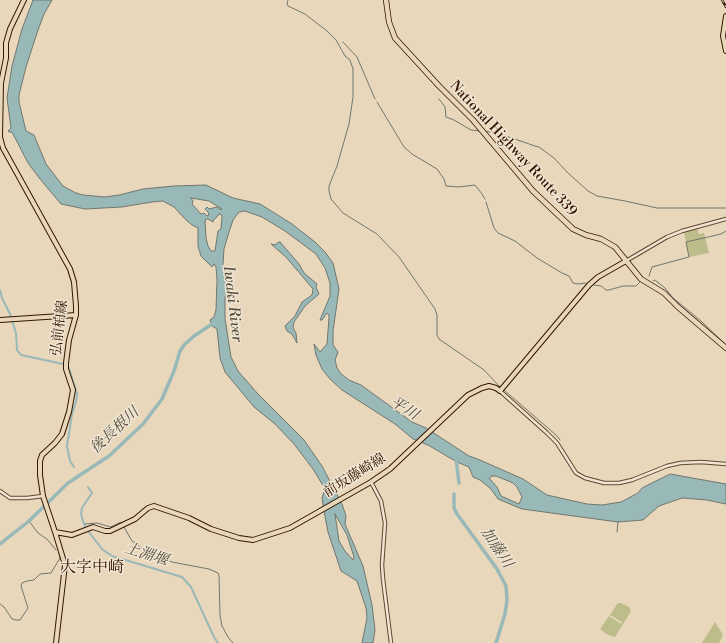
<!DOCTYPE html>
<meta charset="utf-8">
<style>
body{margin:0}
canvas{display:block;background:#e8d7ba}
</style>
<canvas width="726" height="643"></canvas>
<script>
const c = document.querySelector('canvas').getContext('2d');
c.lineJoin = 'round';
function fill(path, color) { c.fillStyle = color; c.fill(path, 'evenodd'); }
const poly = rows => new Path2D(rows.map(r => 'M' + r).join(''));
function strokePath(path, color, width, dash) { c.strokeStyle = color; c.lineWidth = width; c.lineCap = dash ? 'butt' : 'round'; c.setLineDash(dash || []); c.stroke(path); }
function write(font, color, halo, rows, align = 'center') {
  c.font = font + ' "Libre Bodoni","Noto Serif JP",serif'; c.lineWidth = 3; c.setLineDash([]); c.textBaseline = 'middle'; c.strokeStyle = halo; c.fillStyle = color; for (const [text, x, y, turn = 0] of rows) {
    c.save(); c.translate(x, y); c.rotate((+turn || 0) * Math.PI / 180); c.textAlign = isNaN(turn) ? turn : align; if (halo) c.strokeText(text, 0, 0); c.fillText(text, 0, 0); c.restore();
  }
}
fill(poly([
 [697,228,699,234,704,233,709,253,689,257,684,232],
 [618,603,621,603,629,607,631,611,615,637,608,635,600,629,609,616,621,624,622,622,610,615],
 [715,622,723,635,719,643,702,643]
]), '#bcbd8b');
const water = poly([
 [33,0,52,0,44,14,37,33,26,67,19,95,19,102,26,131,34,135,46,164,63,186,76,193,83,195,105,197,119,195,143,189,174,186,206,185,233,198,260,204,292,224,315,242,325,252,333,263,339,289,333,331,333,345,338,352,335,360,337,368,341,374,349,380,361,385,412,422,426,428,469,456,480,460,523,479,547,495,587,504,602,505,621,502,638,493,642,488,670,474,726,484,726,504,707,500,682,498,659,506,643,520,618,522,522,509,498,499,491,489,480,480,473,477,469,467,457,462,428,445,413,439,395,424,342,390,330,379,322,369,316,355,314,344,320,352,327,344,329,318,329,315,327,313,322,320,320,320,330,296,330,283,325,268,316,254,285,231,262,217,245,211,239,212,233,220,229,232,224,249,223,264,227,270,229,292,225,297,225,319,231,357,238,371,258,394,304,440,322,466,342,504,346,516,345,524,363,566,372,605,375,630,373,643,362,643,367,618,366,608,357,581,341,571,328,532,324,511,322,498,325,489,313,469,294,444,275,424,254,407,225,372,220,358,217,329,212,326,210,320,214,317,216,310,217,280,216,267,214,264,212,267,201,256,198,246,198,228,192,225,186,220,174,207,163,201,152,202,122,207,85,209,61,204,40,179,28,163,12,132,9,132,8,131,11,128,7,98,12,66,22,29,33,0],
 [191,198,209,201,222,209,221,210,217,207,209,209,207,207,205,209,208,212,209,215,207,216,204,213,201,214,192,204,193,201,191,198],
 [220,214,222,216,221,229,218,231,215,251,211,251,208,246,206,238,205,222,206,219,208,219,213,222,214,219,216,218,218,215,220,214],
 [492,476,496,476,513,483,517,487,522,497,519,504,501,496,497,487,489,478,492,476],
 [335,514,347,535,354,557,353,560,345,551,339,541,335,514],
 [280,242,299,264,304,273,317,284,316,287,319,294,305,306,294,322,293,328,296,333,297,343,292,334,287,331,285,326,295,316,302,302,312,295,313,289,286,257,271,244,275,245,277,243,280,242]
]);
fill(water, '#99b8b8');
strokePath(water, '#70776e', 1);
strokePath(poly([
 [288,0,287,4,288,6,305,14,327,31,336,40,345,56,350,60,353,69,353,97,349,124,337,166,329,186,329,191,331,199,343,213,377,234,399,257,435,309,437,315,437,335,439,339,484,370,500,387],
 [343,42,357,57,375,99],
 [439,99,445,107,446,117,454,120,471,130,479,131],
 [377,102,404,147,412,154,437,169,444,179,446,186,459,187,475,185,482,194,485,199],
 [484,131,497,133,499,135,509,137,535,146,539,147,554,158,568,173,588,191,597,196,625,201,657,208,726,208],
 [486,202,494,228,498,233,515,241,537,258,562,273,569,276,573,283,578,284,586,283],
 [649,276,652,267,689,257,686,242,721,234,726,231],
 [653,281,655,280,665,288,673,298,701,321,726,345],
 [594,285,601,286,606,290,609,290,623,286,636,286,641,281],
 [504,390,556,435,560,440],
 [29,521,38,533,47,539,56,550],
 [84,524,97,523,111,527,121,522,122,524],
 [124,527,132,541,143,549,172,562,209,569,218,573,219,576,220,615,222,626,228,637,233,643],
 [617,532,618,522],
 [0,604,4,607,12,619,16,620,20,620,28,608,21,586,22,583,27,581,34,580,40,574,51,573,60,558,59,552]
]), '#70776e', 1);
strokePath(poly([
 [0,290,2,298,10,314,16,333,17,350,21,355,63,364,69,368,77,394,76,402,72,414,67,446,70,461,74,467],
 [88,487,92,493,82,508,81,514,84,524,88,531,103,550,112,556,182,577,191,587,214,637,218,643]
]), '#99b8b8', 2);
strokePath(poly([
 [456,458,459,483],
 [454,494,454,508,457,514,497,569,506,586,507,600,505,614,496,643],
 [0,544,29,521,68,483,109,456,143,424,162,399,174,371,180,351,184,345,194,336,215,322]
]), '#99b8b8', 3.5);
const minor = poly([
 [626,261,667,237,682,231,726,219],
 [500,391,547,433,557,443,576,473,585,478,604,483,619,483,632,480,667,466,680,463,701,462,726,464],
 [371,482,381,501,385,523,382,565,383,579,391,643],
 [0,491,10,498,27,498,43,496]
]);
const major = poly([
 [24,0,10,29,6,43,6,58,1,83,0,137,3,148,70,269,74,282,76,306,76,315,69,340,66,363,66,369,73,390,69,412,62,434,55,443,42,455,40,461,40,475,43,496,55,532,65,565,56,643],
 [726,16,723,36,726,51],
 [0,320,76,315],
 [55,532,72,535,93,527,105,531,110,531,135,519,148,508,154,506,189,518,211,529,239,538,253,540,290,528,371,482,390,469,468,395,482,388,489,386,496,388,500,391,589,285,598,277,626,261]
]);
const highway = poly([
 [386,0,389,22,395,38,439,86,473,120,533,191,573,229,586,235,601,239,615,247,641,279,664,293,678,307,726,348]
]);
strokePath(minor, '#60462e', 4.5);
strokePath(major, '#331500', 6);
strokePath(highway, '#331500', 6);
strokePath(minor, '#f0e5d2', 2.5);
strokePath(major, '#e8d7ba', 4);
strokePath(highway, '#e8d7ba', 4.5);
const rail = poly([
 [722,0,726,7]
]);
strokePath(rail, '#331500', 2.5);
strokePath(rail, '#f0e5d2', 1, [3]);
write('14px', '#331500', '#f0e5d2', [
 ["National Highway Route 339",513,149,47],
 ["弘前柏線",60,328,-83],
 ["前坂藤崎線",355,476,-32]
]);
write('italic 15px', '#574e40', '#f0e5d2', [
 ["Iwaki River",232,304,83],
 ["平川",404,409,32],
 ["後長根川",115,431,-43],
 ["加藤川",496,548,56],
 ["土淵堰",146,555,17]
]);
write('16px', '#331500', '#f0e5d2', [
 ["大字中崎",92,568]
]);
</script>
